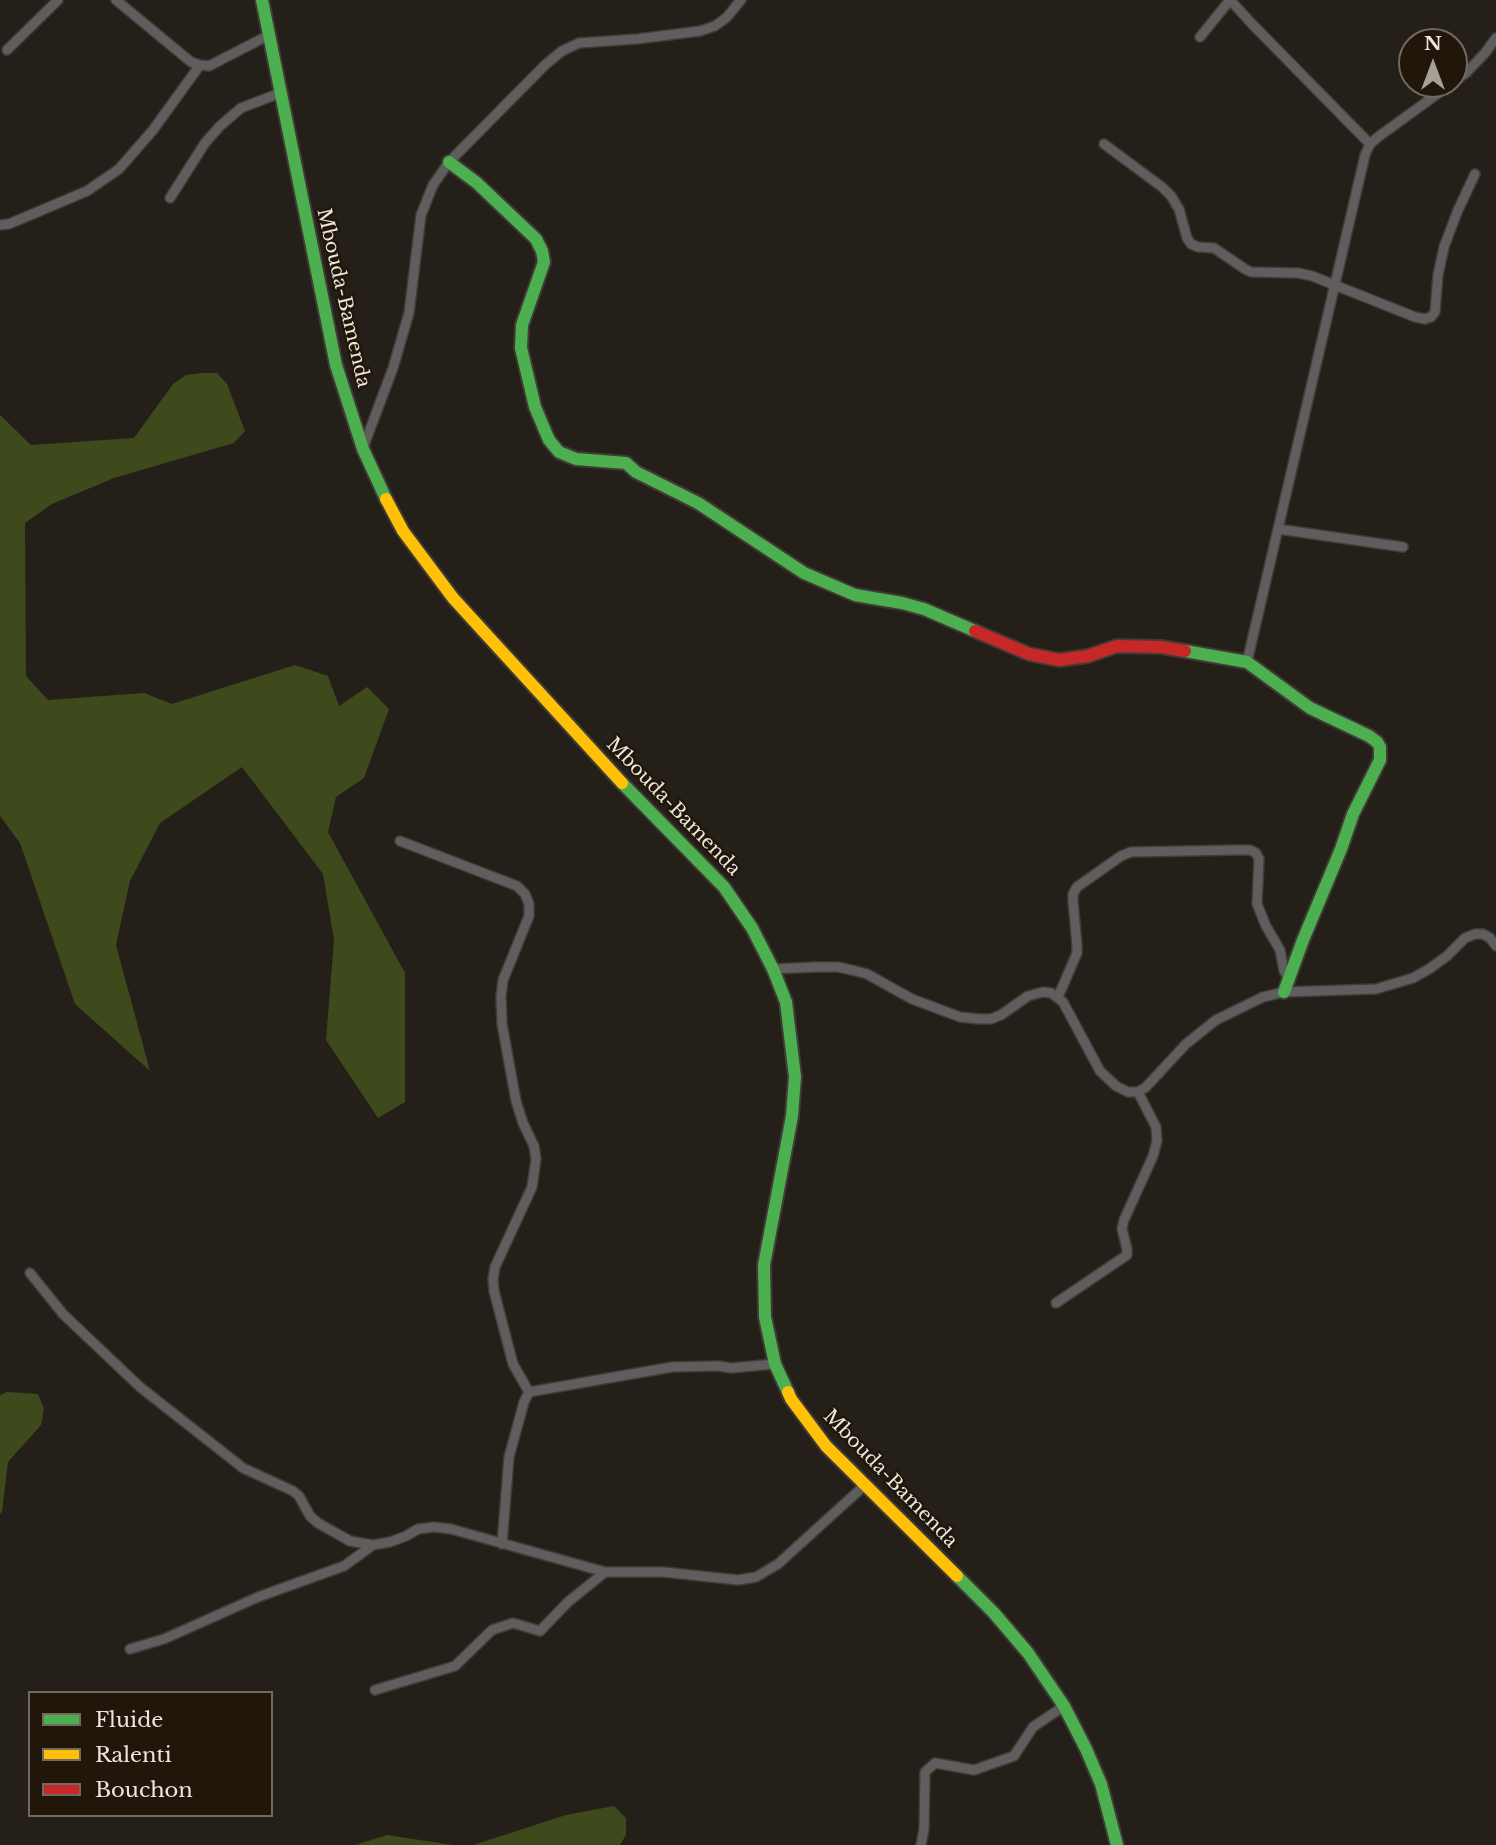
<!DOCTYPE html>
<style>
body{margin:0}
#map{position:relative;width:1496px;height:1845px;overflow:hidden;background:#251f19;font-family:"Libre Baskerville",serif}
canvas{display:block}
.legend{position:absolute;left:28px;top:1691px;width:245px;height:126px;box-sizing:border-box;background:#21160a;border:2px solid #73695e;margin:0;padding:9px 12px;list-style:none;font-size:21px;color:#ede5dd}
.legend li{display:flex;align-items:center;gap:14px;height:35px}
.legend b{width:35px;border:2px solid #73695e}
.north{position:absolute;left:1398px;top:28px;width:70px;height:70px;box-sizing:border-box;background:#21160a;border:2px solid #73695e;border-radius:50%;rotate:0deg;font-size:19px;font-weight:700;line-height:28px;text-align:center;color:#ede5dd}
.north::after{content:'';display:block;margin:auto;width:24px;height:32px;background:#a7a098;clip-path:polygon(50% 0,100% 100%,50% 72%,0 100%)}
</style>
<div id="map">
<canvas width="1496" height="1845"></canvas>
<ul class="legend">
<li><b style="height:9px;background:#4caf50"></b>Fluide</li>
<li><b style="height:9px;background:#ffc107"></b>Ralenti</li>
<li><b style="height:9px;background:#c62828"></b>Bouchon</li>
</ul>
<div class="north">N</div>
</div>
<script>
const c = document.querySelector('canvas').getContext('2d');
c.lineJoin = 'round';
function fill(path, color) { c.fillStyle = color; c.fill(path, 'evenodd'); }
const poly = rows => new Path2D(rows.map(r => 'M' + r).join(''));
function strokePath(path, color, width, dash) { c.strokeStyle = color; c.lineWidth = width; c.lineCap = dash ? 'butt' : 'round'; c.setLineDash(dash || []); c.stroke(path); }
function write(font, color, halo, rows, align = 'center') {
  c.font = font + ' "Libre Baskerville",serif'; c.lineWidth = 5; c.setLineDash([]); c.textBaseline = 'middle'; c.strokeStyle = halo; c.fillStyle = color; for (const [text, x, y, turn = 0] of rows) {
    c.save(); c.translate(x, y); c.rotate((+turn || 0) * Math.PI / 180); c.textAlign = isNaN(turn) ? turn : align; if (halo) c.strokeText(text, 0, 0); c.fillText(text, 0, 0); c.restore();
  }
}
fill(poly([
 [202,373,217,373,227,384,245,431,234,443,114,478,52,504,25,523,26,676,48,700,144,693,172,704,295,665,328,676,339,706,367,687,389,709,364,778,336,797,328,832,405,973,405,1102,378,1118,326,1040,334,940,323,874,242,767,160,823,130,881,116,945,150,1071,75,1004,20,843,0,816,0,415,31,445,134,438,173,384,186,375],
 [7,1392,38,1394,44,1409,41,1425,8,1462,2,1512,0,1514,0,1395],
 [614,1806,626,1818,626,1835,620,1845,473,1845,566,1815],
 [387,1835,453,1845,355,1845]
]), '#3e491c');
const street = poly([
 [116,0,191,62,200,65,209,66,269,35],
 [1230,0,1254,26,1370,144],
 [1200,37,1230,0],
 [7,50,58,0],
 [1454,81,1466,73,1485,53,1496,38],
 [1104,144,1162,187,1171,196,1179,209,1187,238,1191,244,1198,247,1214,248,1245,269,1251,272,1298,273,1312,276,1415,317,1425,319,1431,317,1435,312,1438,275,1444,247,1458,210,1475,174],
 [170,198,205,143,220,126,241,108,280,93],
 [0,225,9,224,87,191,119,169,153,130,200,65],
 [363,448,393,368,409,313,421,215,433,185,449,162,546,64,562,51,579,43,637,39,700,31,715,26,727,17,741,0],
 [1278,529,1403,547],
 [1247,662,1365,155,1370,144,1378,137,1451,84],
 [400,841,517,886,525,894,529,904,529,916,503,980,501,997,502,1024,516,1101,523,1123,534,1146,536,1159,532,1187,495,1267,493,1279,494,1291,513,1364,529,1392],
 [773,969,815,967,838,967,856,971,867,974,912,999,960,1017,979,1019,991,1019,1001,1015,1028,996,1043,992,1051,993,1063,1002,1100,1071,1116,1086,1128,1092,1138,1092,1146,1087,1186,1044,1216,1020,1263,997,1284,992,1376,989,1413,978,1429,969,1447,956,1465,938,1475,934,1483,934,1490,938,1496,946],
 [1058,997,1077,953,1077,945,1073,901,1073,894,1077,887,1121,856,1131,852,1237,850,1250,850,1256,853,1259,859,1257,904,1266,926,1280,950,1284,971,1289,978],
 [30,1273,63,1314,140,1387,243,1468,293,1491,299,1496,310,1516,318,1523,350,1541,373,1545,390,1542,406,1536,418,1529,434,1527,451,1529,605,1572,663,1572,738,1580,756,1577,778,1564,865,1485],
 [1056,1303,1127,1255,1127,1249,1122,1229,1124,1220,1153,1156,1157,1141,1156,1127,1138,1092],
 [502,1544,509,1457,524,1402,529,1392,672,1367,719,1366,731,1368,775,1364],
 [130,1649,164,1639,258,1597,344,1566,373,1545],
 [375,1690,455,1666,492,1630,513,1623,540,1631,568,1602,605,1572],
 [921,1845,924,1829,925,1772,935,1763,974,1770,1014,1756,1033,1727,1064,1706]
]);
const fast = poly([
 [262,0,336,365,363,449,386,499],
 [449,162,477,183,536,239,542,251,544,262,522,325,521,348,535,407,549,440,559,452,576,459,626,463,636,472,698,503,804,573,855,595,902,603,924,609,975,631],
 [1185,651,1247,662,1310,708,1369,736,1377,742,1380,747,1380,760,1353,814,1341,849,1303,940,1284,992],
 [622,783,724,887,752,928,773,969,786,1002,795,1077,792,1116,764,1265,765,1317,775,1364,788,1392],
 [957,1576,994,1613,1028,1653,1064,1706,1086,1749,1101,1784,1117,1845]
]);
const slow = poly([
 [386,499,403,531,453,598,622,783],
 [788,1392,791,1399,826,1446,957,1576]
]);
const jam = poly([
 [975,631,1029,654,1059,660,1088,656,1117,646,1161,647,1185,651]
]);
strokePath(street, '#403b35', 12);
strokePath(fast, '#403b35', 16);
strokePath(slow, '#403b35', 16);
strokePath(jam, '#403b35', 16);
strokePath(street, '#605d5e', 9);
strokePath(fast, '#4caf50', 12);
strokePath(slow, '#ffc107', 12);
strokePath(jam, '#c62828', 12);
write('19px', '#ede5dd', '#21160a', [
 ["Mbouda-Bamenda",343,298,77],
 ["Mbouda-Bamenda",673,807,46],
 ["Mbouda-Bamenda",890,1479,46]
]);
</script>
